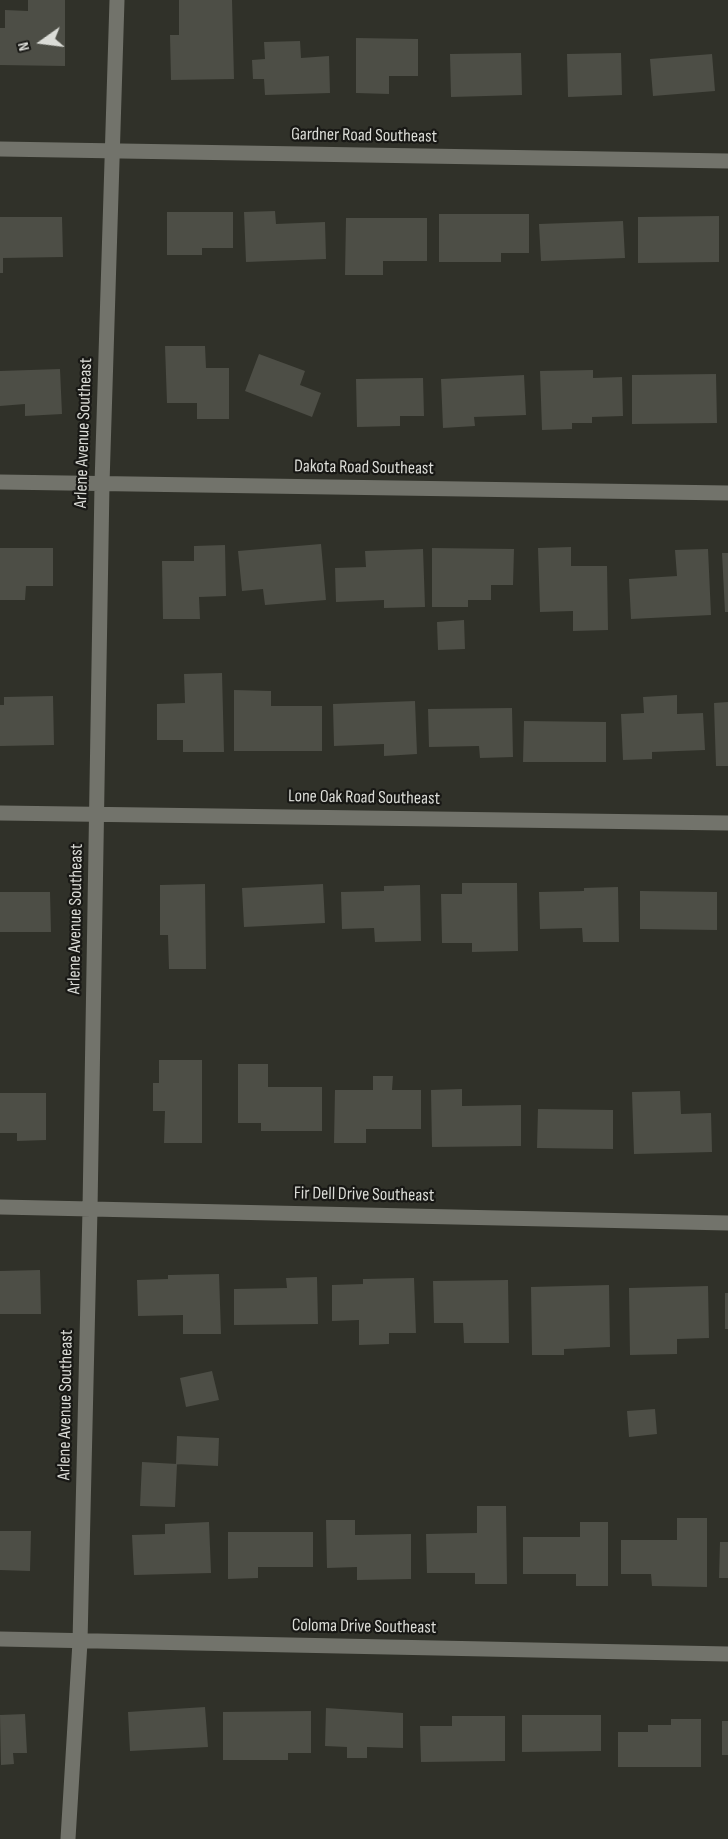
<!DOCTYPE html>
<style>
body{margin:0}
#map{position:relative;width:728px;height:1839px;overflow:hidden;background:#303129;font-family:"Sofia Sans Condensed",sans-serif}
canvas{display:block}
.north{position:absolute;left:12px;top:12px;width:60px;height:60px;-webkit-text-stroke:4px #181815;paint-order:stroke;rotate:256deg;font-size:16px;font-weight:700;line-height:24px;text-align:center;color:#dbdcd7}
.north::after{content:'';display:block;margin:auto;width:21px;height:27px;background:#dbdcd7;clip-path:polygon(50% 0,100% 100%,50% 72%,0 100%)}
</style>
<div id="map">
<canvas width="728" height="1839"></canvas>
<div class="north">N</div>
</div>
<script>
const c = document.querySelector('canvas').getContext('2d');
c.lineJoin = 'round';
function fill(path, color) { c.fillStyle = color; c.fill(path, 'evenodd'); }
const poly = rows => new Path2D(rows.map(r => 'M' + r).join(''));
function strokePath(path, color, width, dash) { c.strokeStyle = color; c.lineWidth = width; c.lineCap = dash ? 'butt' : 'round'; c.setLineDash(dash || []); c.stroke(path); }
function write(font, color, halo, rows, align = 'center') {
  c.font = font + ' "Sofia Sans Condensed",sans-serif'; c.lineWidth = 4.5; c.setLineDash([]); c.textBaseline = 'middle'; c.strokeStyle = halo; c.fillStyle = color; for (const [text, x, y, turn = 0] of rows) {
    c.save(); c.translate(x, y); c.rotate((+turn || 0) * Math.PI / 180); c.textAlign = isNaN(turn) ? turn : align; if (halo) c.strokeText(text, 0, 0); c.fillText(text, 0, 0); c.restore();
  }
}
fill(poly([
 [28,0,65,0,65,66,0,65,0,28,5,28,5,10,28,11],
 [179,0,232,0,234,79,171,80,170,35,179,35],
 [356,38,418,39,418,76,389,76,389,94,356,93],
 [300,41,301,58,329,56,330,93,265,95,264,79,253,79,252,60,265,59,264,42],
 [521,53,522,95,451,97,450,54],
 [621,53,622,95,568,97,567,54],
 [712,54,715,91,653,96,650,59],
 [275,211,276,224,325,222,326,259,246,262,244,212],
 [167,212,233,212,233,248,202,248,202,255,167,255],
 [439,214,529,214,529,253,501,253,501,262,439,262],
 [719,216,719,262,638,263,638,217],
 [0,217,62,217,63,257,3,258,3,273,0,273],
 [346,218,427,218,427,261,383,261,383,275,345,275],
 [623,221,625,258,541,261,539,224],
 [165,346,205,346,206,368,229,368,229,419,197,419,197,403,167,403],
 [259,354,305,371,300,385,321,393,312,417,245,391],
 [60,369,62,414,25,416,25,404,0,406,0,371],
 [593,370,593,378,622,377,623,416,592,417,592,423,572,423,572,429,542,430,540,371],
 [716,374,717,423,632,424,632,375],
 [524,375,526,415,474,417,475,426,443,428,441,379],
 [423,378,424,416,400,416,400,426,357,427,356,379],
 [321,544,326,600,265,605,263,589,242,591,238,551],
 [225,545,226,596,199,597,200,619,163,619,162,561,194,561,194,546],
 [571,547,571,566,607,566,608,630,573,631,573,611,540,612,538,548],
 [0,548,53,548,53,586,26,586,25,600,0,600],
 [432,548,514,549,513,585,491,585,491,600,468,600,468,607,432,607],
 [423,549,425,607,384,608,384,600,336,602,335,568,366,567,365,551],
 [708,549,711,615,631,619,629,579,677,576,675,550],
 [722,553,728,553,728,612,725,612],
 [464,620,465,649,438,650,437,622],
 [222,673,224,752,183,752,183,740,157,740,157,704,185,703,184,674],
 [234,690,271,691,271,706,322,706,322,751,234,751],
 [677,695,677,714,703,713,705,750,652,752,652,759,623,760,621,714,644,713,643,697],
 [53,696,54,745,0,746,0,705,4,705,4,697],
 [415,701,417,754,384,756,384,744,334,746,333,704],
 [728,702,728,766,716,766,714,703],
 [512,708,513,757,480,758,479,746,429,747,428,709],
 [524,721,606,722,606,762,523,762],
 [462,883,517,883,518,951,472,952,472,943,442,943,441,894,462,894],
 [205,884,206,969,169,969,168,935,160,935,160,885],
 [323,884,325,923,244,927,242,888],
 [420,885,421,941,375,942,374,928,342,929,341,892,384,891,384,886],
 [618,887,619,942,583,942,582,928,540,929,539,892,584,891,584,888],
 [640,891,717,892,717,930,640,929],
 [0,892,50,892,51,932,0,932],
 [159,1060,202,1060,202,1143,164,1143,165,1111,153,1111,153,1083,159,1083],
 [238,1064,268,1064,268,1087,322,1087,322,1131,261,1131,261,1123,238,1123],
 [373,1076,393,1076,392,1090,421,1090,421,1129,366,1129,366,1143,334,1143,335,1090,373,1090],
 [462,1089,462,1106,521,1105,521,1146,432,1147,431,1090],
 [680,1091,681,1114,711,1113,712,1152,634,1154,632,1092],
 [0,1093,46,1093,46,1140,17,1141,17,1133,0,1133],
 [538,1109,613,1110,613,1149,537,1148],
 [40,1270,41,1314,0,1314,0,1271],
 [219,1274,221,1334,183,1334,183,1315,138,1316,137,1280,168,1279,168,1275],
 [317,1277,318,1324,234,1325,234,1289,287,1288,286,1278],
 [414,1278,416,1333,389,1333,389,1344,359,1345,359,1320,332,1321,332,1285,363,1284,363,1279],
 [508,1280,509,1343,464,1343,463,1323,434,1323,433,1281],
 [609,1285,610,1347,564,1349,564,1355,532,1355,531,1287],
 [708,1286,709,1338,677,1339,677,1354,630,1355,629,1288],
 [725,1293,728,1293,728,1329,725,1329],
 [212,1371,219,1400,186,1407,180,1378],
 [655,1409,657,1434,629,1437,627,1411],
 [177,1436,219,1438,218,1466,176,1464],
 [142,1462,177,1464,175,1507,140,1506],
 [477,1506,506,1506,507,1584,475,1584,475,1573,427,1573,426,1534,477,1533],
 [677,1518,707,1518,707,1587,652,1586,651,1574,621,1574,621,1540,677,1540],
 [326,1520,355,1520,355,1535,411,1534,411,1579,357,1580,357,1567,327,1568],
 [209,1522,211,1573,134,1575,132,1535,165,1534,165,1524],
 [580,1522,608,1522,608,1586,576,1586,576,1574,523,1574,523,1537,580,1537],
 [0,1531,31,1531,30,1571,0,1570],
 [228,1532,313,1532,313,1567,258,1567,258,1578,228,1579],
 [720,1542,728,1542,728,1578,719,1578],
 [205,1707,208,1747,130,1751,128,1712],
 [326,1708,403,1713,403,1748,367,1747,367,1758,347,1758,347,1747,325,1746],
 [311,1711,311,1753,288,1753,288,1760,223,1760,223,1712],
 [25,1714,27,1753,13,1753,14,1764,1,1765,0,1715],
 [522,1715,601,1715,601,1751,522,1752],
 [452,1716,505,1716,505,1761,421,1762,420,1726,452,1726],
 [671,1719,701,1719,701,1767,618,1767,618,1732,648,1732,648,1725,671,1725],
 [722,1721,728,1721,728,1755,722,1755]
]), '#4d4e46');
strokePath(poly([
 [0,149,728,161],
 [0,482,728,493],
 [0,813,728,823],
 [0,1207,728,1223],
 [0,1639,728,1654],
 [68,1839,80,1642,90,1209,102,484,117,0]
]), '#72736b', 15);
write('18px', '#dbdcd7', '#181815', [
 ["Gardner Road Southeast",364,136,1],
 ["Arlene Avenue Southeast",84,433,-88],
 ["Dakota Road Southeast",364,468,1],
 ["Lone Oak Road Southeast",364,798,1],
 ["Arlene Avenue Southeast",76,919,-89],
 ["Fir Dell Drive Southeast",364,1195,1],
 ["Arlene Avenue Southeast",66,1405,-89],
 ["Coloma Drive Southeast",364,1627,1]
]);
</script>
